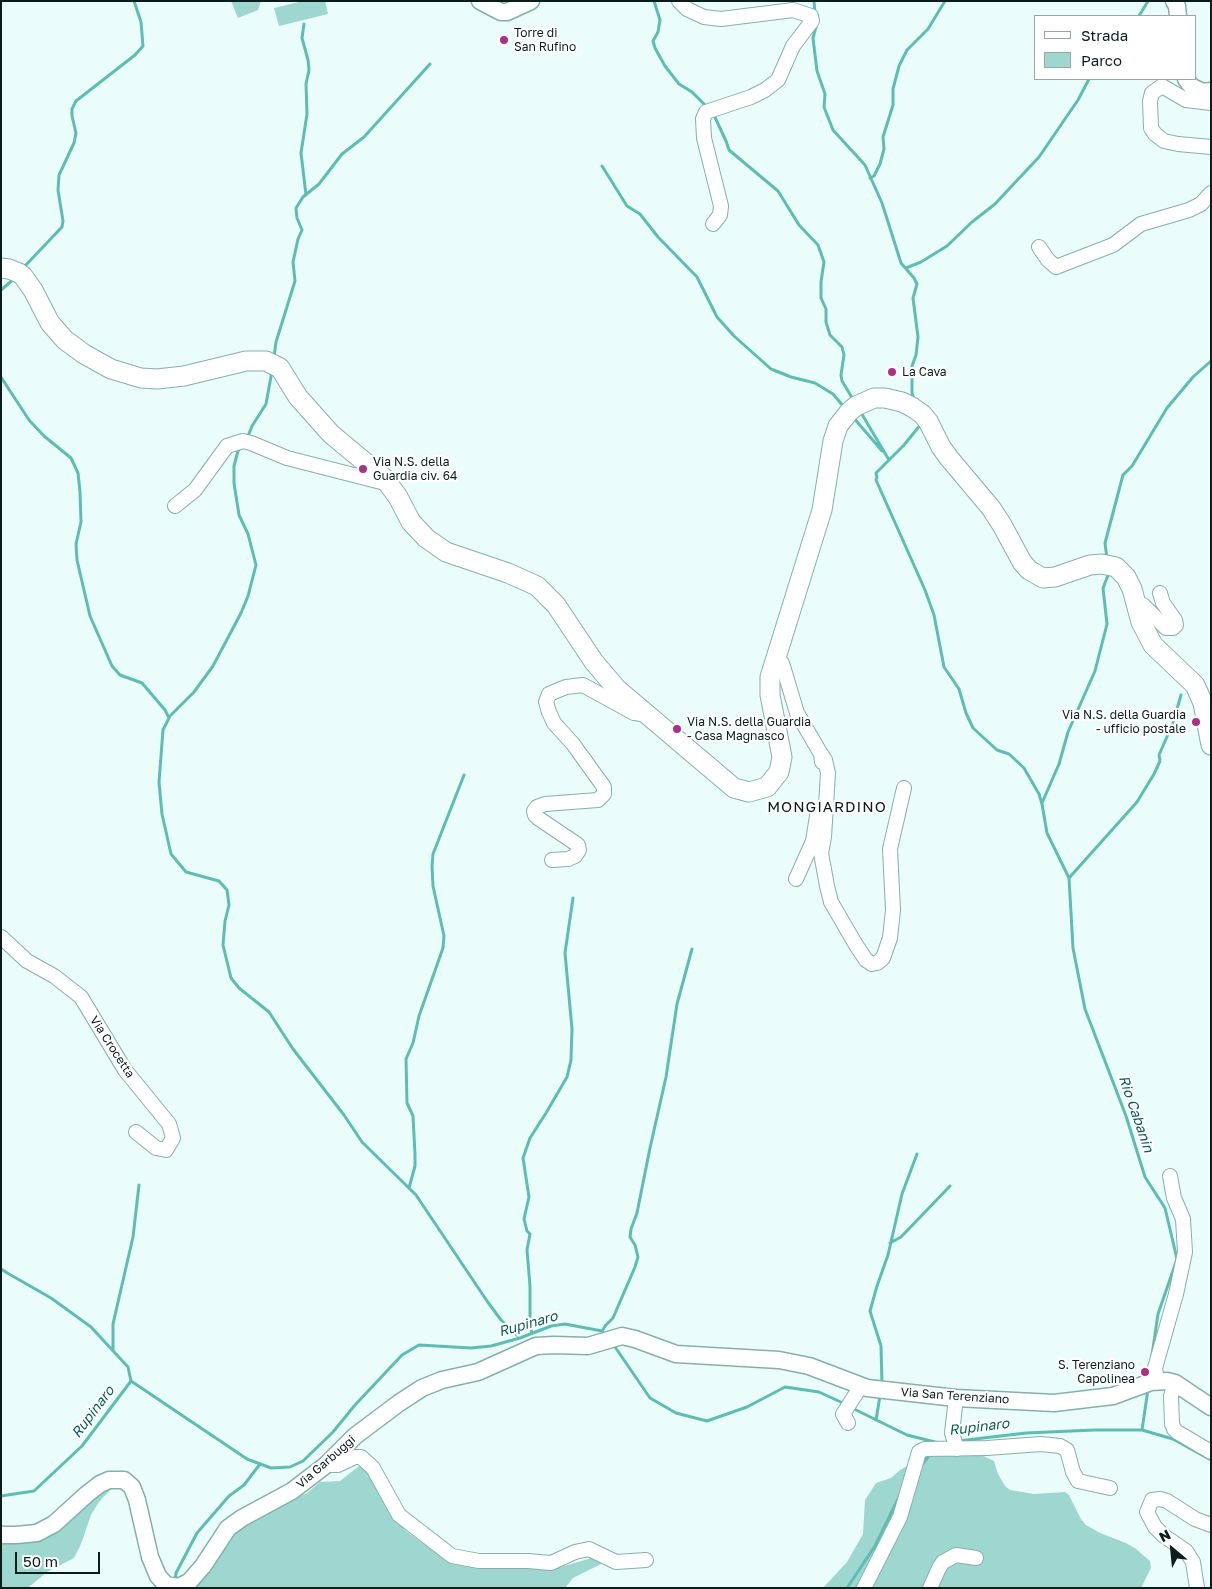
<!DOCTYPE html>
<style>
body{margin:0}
#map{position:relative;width:1212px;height:1589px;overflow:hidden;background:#ebfdfa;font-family:"Golos Text",sans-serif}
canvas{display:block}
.frame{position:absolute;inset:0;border:2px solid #0b1d1b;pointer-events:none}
.legend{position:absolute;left:1034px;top:15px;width:162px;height:65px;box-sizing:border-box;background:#fff;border:1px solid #9da5a4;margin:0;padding:6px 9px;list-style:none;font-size:15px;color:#0b1d1b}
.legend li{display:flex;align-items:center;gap:10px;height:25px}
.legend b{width:25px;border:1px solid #9da5a4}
.north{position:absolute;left:1147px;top:1524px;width:50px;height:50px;-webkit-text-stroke:4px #fff;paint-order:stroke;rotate:332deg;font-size:14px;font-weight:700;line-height:20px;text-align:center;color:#0b1d1b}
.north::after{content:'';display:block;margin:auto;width:18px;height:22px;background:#0b1d1b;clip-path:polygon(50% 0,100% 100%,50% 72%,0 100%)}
.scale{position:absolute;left:15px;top:1552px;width:85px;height:22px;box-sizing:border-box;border:2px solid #0b1d1b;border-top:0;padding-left:6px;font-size:15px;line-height:18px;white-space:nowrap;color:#0b1d1b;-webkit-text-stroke:4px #fff;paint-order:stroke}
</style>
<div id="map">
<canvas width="1212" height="1589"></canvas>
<div class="frame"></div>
<ul class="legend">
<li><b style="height:6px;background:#fff"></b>Strada</li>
<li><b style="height:14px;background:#9dd7cf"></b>Parco</li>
</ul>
<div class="north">N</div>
<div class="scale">50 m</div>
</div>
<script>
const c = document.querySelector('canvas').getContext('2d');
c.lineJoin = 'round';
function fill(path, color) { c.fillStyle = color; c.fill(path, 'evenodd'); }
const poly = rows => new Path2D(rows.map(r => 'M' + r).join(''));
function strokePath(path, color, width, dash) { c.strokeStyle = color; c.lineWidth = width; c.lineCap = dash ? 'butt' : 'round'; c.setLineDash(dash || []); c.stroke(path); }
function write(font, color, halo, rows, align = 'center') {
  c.font = font + ' "Golos Text",sans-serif'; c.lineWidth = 4.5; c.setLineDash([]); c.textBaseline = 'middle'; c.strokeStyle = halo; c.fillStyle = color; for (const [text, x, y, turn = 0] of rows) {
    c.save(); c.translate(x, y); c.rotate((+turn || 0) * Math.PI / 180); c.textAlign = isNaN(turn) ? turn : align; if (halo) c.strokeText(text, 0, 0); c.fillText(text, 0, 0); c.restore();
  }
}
fill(poly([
 [231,1,261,1,258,10,238,18],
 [303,1,325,1,328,14,279,26,274,8],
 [977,1453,994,1461,998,1474,1005,1486,1010,1490,1034,1494,1065,1492,1069,1495,1081,1519,1086,1525,1100,1533,1126,1543,1136,1549,1150,1561,1151,1568,1141,1588,823,1588,847,1562,863,1534,865,1500,876,1483,891,1478,900,1470,921,1458,927,1456],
 [359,1466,363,1468,373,1479,393,1517,407,1532,435,1552,469,1565,520,1569,564,1566,595,1557,600,1558,601,1564,573,1578,565,1588,187,1588,234,1528,307,1493,320,1482,340,1481],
 [113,1487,99,1502,91,1515,81,1544,74,1558,47,1572,28,1588,1,1588,1,1541,23,1541,105,1488]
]), '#9dd7cf');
strokePath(poly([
 [654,1,660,20,658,32,653,41,655,48,665,66,679,84,692,92,707,107],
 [814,1,815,14],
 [1139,16,1148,1],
 [817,23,813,38,817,71,825,94,824,107,833,130,865,165,882,203,901,263,914,278,917,284,913,298,918,337,916,355,912,366,912,393,915,401],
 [304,24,302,38,308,60,309,70,306,84,307,114,301,153,306,195],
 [713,113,726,141,729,150,778,191,799,225,818,245,824,262,821,282,821,298,826,309,826,322,830,335,842,347,844,355,841,375,842,381,854,401],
 [602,166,627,206,640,214,658,237,697,277,717,317,734,336,771,369,791,377,815,383,833,394,844,407],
 [870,178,874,176,880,164,884,149,883,137,893,105,893,89,899,66,907,50,928,29,945,1],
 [24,267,62,227,63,221,58,190,59,175,74,143,76,133,72,116,72,109,76,101,135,55,143,46,141,22,134,1],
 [906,268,921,262,947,246,972,222,995,204,1009,189,1039,157,1078,100,1089,79],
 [1,290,15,278],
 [274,357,276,342,295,281,293,262,298,239,302,230,297,218,296,208,303,197,319,184,342,154,364,137,430,64],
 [1,377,29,420,44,436,71,458,78,473,80,492,81,522,76,544,77,560,90,616,112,666,120,675,142,683,165,710,169,718],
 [860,411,889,460],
 [853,417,882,451],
 [921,424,904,445,876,473,877,477,876,480,925,590,934,615,944,667,959,689,966,713,973,728,997,750,1009,754,1024,768,1039,794,1042,804,1047,833,1069,878,1073,948,1085,1009,1126,1116,1145,1177,1165,1208,1177,1259,1158,1314,1152,1355],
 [247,439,252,426,266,404,272,371],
 [240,448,238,451,234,466,234,483,239,515,248,534,256,565,248,596,241,613,213,666,194,692,170,716,163,730,159,782,162,814,171,854,186,872,219,881,227,890,229,905,225,921,223,945,231,978,239,988,269,1012,293,1049,344,1115,362,1142,416,1195,487,1301,501,1320,520,1338],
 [1107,559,1105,543,1123,475,1132,466,1167,408,1193,377,1211,361],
 [1042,803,1059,764,1068,732,1095,671,1107,624,1103,588,1109,573],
 [1069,878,1137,802,1154,774,1160,761,1159,755,1173,723,1181,695],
 [409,1188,415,1166,415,1154,413,1116,407,1103,406,1059,413,1043,419,1016,443,948,444,936,433,886,432,866,433,854,464,775],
 [890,1243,901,1237,950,1186],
 [1,1269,9,1274,51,1298,91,1327,128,1367,131,1381],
 [602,1331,606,1325,613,1318,635,1267,638,1257,635,1245,630,1237,631,1229,637,1213,650,1148,666,1077,677,1004,692,949],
 [532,1333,530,1326,530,1286,527,1250,530,1234,527,1231,524,1219,529,1197,523,1158,530,1138,546,1113,567,1077,571,1060,572,1029,565,953,573,898],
 [613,1344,650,1398,676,1413,707,1421,747,1407,785,1387,819,1392,845,1404],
 [113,1351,113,1324,133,1237,139,1185],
 [882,1385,881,1346,870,1311,877,1286,888,1255,902,1194,917,1154],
 [852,1408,907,1435,939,1443],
 [876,1420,880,1396],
 [1142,1430,1148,1389],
 [958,1441,1026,1433,1095,1430,1142,1430,1173,1439,1211,1460],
 [921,1466,931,1453],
 [1,1496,34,1491,82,1446,131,1381,247,1459,271,1468,290,1467,303,1461,333,1432,355,1405,402,1355,419,1345,471,1348,491,1346,520,1338,551,1326,565,1324,602,1331,605,1335],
 [175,1582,176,1573,197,1533,229,1496,244,1485,260,1464],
 [847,1588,875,1546,899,1497]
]), '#5ebdb2', 3);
const minor = poly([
 [679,1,687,9,704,17,721,19,793,10,811,16,812,21,793,46,778,80,765,90,751,97,706,112,703,119,704,138,721,206,720,215,713,224],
 [1211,103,1186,100,1162,86,1152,93,1150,101,1151,128,1155,134,1164,141,1178,144,1211,147],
 [1039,247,1048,260,1056,267,1113,245,1141,224,1189,210,1201,204,1211,193],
 [175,506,195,490,227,446,243,441,251,443,287,458,381,482,386,481],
 [1134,601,1143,605,1166,628,1173,628,1176,625,1175,620,1163,603,1160,593],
 [775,657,782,663,797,713,821,754,822,762],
 [821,754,825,760,828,773,824,837,821,853,827,886,831,902,856,945,866,960,872,964,877,963,883,958,890,938,893,910,890,849,904,788],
 [552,860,568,859,575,856,579,850,578,845,538,818,535,815,534,811,537,807,545,804,598,800,604,794,604,787,573,744,554,723,549,712,546,702,549,694,566,687,583,685,634,713,642,714],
 [796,879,813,841,818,810],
 [1,937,27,961,54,976,81,997,125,1070,169,1124,173,1138,166,1150,156,1148,136,1132],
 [1157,1381,1155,1368,1176,1294,1185,1252,1183,1219,1174,1198,1170,1176],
 [1175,1383,1171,1396,1172,1424,1174,1429,1177,1432,1211,1452],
 [956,1398,952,1433,957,1449],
 [848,1423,843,1414,861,1386],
 [326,1465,338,1465,355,1457,361,1457,373,1468,399,1515,452,1556,479,1561,528,1561,551,1563,575,1552,589,1549,616,1562,646,1560],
 [864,1588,900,1517,919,1452,925,1449,987,1448,1041,1444,1060,1446,1067,1450,1073,1472,1078,1481,1110,1488],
 [930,1588,939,1568,943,1562,956,1555,976,1558],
 [1197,1588,1193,1562,1186,1551,1164,1536,1155,1527,1147,1512,1152,1500,1160,1499,1167,1501,1195,1519,1211,1525]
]);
const tertiary = poly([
 [480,1,501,12,507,12,531,1],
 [1174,1,1177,6,1178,16],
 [1186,79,1192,87,1203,92,1211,91],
 [1,1535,16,1535,37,1533,54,1524,87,1494,100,1484,109,1480,124,1480,132,1487,137,1500,150,1557,158,1576,166,1585,178,1587,189,1582,203,1566,228,1528,242,1518,292,1491,326,1465,355,1436,399,1403,422,1388,442,1380,478,1372,536,1346,554,1345,588,1346,622,1336,635,1339,676,1354,779,1360,809,1366,867,1388,956,1398,1054,1403,1113,1396,1151,1382,1167,1381,1175,1383,1211,1407]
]);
const secondary = poly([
 [1,268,9,269,19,273,23,276,33,290,50,323,65,340,84,354,111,369,141,378,157,379,184,376,246,361,266,361,280,368,298,397,331,434,384,478,398,497,411,522,426,538,446,552,508,573,537,586,556,605,594,662,617,689,734,788,749,792,767,787,779,772,782,757,770,695,770,677,822,510,833,441,838,426,849,412,856,406,874,398,885,398,902,402,912,407,922,414,928,421,941,447,949,458,991,508,1002,525,1022,562,1029,570,1043,578,1055,577,1090,565,1102,564,1116,567,1126,577,1132,589,1141,622,1153,645,1195,685,1203,703,1211,745]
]);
strokePath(minor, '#84b0aa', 16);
strokePath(tertiary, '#84b0aa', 19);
strokePath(secondary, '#84b0aa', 21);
strokePath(minor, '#fff', 14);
strokePath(tertiary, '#fff', 16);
strokePath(secondary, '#fff', 19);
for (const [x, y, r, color] of [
 [504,40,5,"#ab3185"],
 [892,372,5,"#ab3185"],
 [363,469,5,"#ab3185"],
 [1196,722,5,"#ab3185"],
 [677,729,5,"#ab3185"],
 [1145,1372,5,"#ab3185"]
]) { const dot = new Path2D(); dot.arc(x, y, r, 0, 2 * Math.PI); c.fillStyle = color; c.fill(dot); strokePath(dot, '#fff', 2); }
write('12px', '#0b1d1b', '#fff', [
 ["Torre di",514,33],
 ["San Rufino",514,47],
 ["La Cava",902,372],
 ["Via N.S. della",373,462],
 ["Guardia civ. 64",373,476],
 ["Via N.S. della Guardia",1186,715,"right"],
 ["- ufficio postale",1186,729,"right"],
 ["Via N.S. della Guardia",687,722],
 ["- Casa Magnasco",687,736],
 ["S. Terenziano",1135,1365,"right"],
 ["Capolinea",1135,1379,"right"]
], 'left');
write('12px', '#0b1d1b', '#fff', [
 ["Via Crocetta",112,1047,57],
 ["Via San Terenziano",955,1396,4],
 ["Via Garbuggi",326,1462,-41]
]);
write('italic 14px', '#085d55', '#fff', [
 ["Rio Cabanin",1136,1114,71],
 ["Rupinaro",528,1324,-16],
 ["Rupinaro",93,1412,-53],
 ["Rupinaro",979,1427,-7]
]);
c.letterSpacing = '1px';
write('15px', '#0b1d1b', '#fff', [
 ["MONGIARDINO",827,807]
]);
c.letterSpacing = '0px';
</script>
